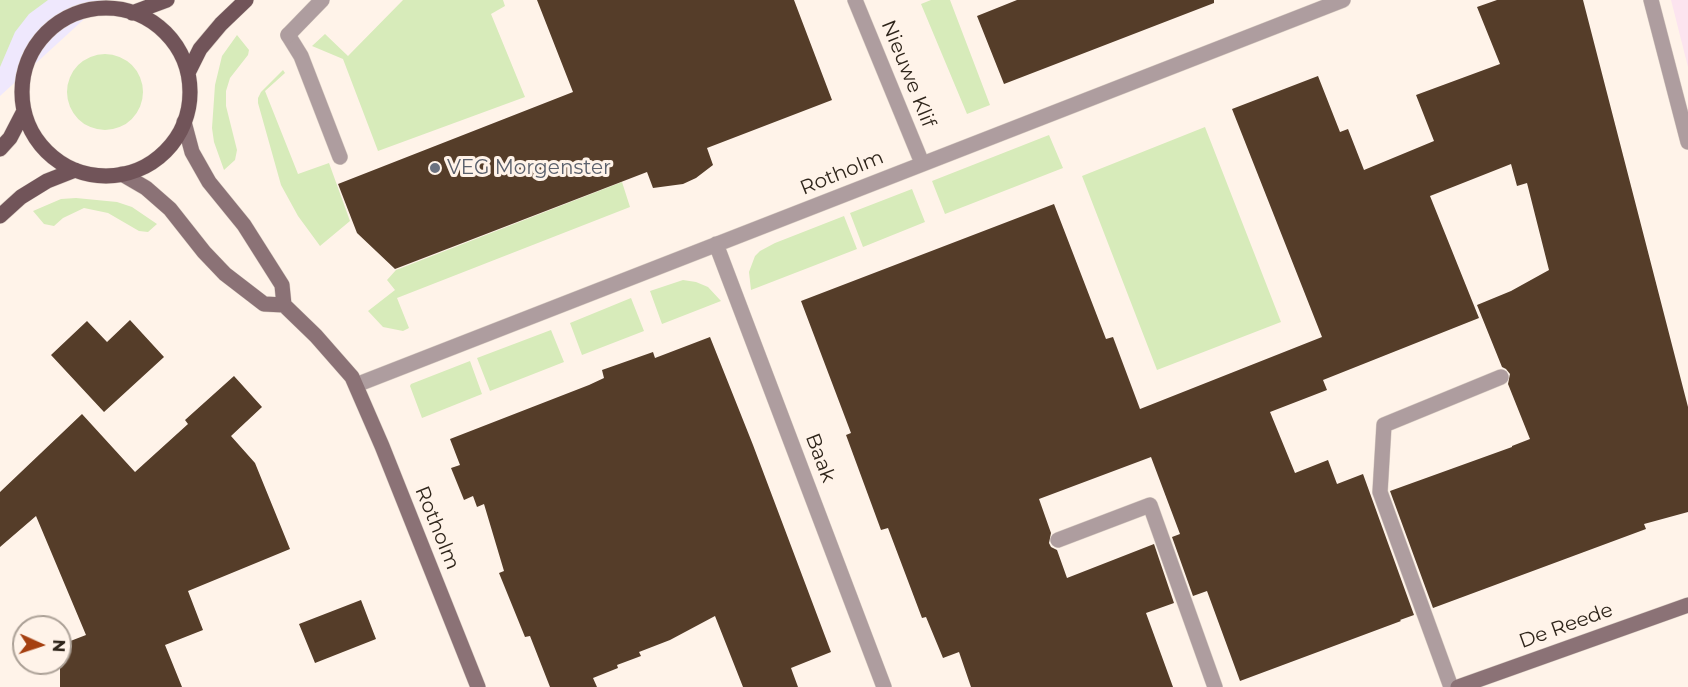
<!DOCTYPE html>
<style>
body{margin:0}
#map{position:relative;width:1688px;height:687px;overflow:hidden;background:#fff3e9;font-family:Montserrat,sans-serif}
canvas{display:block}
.north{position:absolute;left:12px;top:615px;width:60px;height:60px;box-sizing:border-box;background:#fff3e9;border:2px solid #aca197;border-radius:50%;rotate:93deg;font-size:16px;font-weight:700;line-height:24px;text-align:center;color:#2f251b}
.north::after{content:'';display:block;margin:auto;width:21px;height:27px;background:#a54011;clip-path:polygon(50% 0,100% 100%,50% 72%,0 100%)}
</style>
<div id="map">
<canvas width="1688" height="687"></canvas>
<div class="north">N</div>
</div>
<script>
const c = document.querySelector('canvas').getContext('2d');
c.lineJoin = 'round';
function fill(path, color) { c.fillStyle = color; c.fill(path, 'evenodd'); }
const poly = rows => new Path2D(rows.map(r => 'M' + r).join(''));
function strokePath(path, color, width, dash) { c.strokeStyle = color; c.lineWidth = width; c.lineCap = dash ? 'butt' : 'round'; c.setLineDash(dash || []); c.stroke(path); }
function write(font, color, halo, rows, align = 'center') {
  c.font = font + ' Montserrat,sans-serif'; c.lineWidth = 6; c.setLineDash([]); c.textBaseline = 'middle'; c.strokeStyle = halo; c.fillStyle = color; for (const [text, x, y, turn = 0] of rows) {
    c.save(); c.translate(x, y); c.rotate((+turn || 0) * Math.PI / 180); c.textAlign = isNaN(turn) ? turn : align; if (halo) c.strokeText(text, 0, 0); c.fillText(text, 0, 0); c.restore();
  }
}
fill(poly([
 [1671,0,1688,0,1688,67]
]), '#fce4ef');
fill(poly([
 [0,0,105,0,0,96]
]), '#efe8fd');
fill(poly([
 [0,0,48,0,29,14,15,32,0,67],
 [403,0,503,0,505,6,491,14,525,97,378,151,343,59,312,46,325,34,348,56],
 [931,0,950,0,990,105,967,114,921,4],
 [237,35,249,50,248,55,230,78,226,91,226,106,237,150,235,160,224,170,214,142,212,128,215,85,222,56],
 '67 92a38 38 0 1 1 76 0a38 38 0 1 1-76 0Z',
 [283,70,285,73,265,91,298,174,329,163,350,221,320,246,298,216,281,185,258,103,258,98,261,92],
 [1205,127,1281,322,1157,370,1082,176],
 [1049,135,1063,168,945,214,932,181],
 [622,182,630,207,397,298,409,328,403,331,383,327,368,311,395,290,387,280,396,270],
 [912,189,925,222,863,247,850,213],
 [76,198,117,202,132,207,157,224,148,232,139,231,108,213,84,208,63,218,54,226,44,224,33,211,61,199],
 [844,216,857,249,751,290,749,272,755,256,760,251,775,243],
 [683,280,696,282,708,287,721,301,662,324,650,291],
 [631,298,644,331,582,355,570,323],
 [551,330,564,362,490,391,477,358],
 [470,361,482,394,422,418,410,386,411,384]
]), '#d7ebba');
fill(poly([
 [537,0,794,0,832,100,707,148,713,165,696,178,683,184,653,188,647,172,395,269,357,233,338,184,573,92],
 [1017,0,1214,0,1214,3,1004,84,977,16],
 [1497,0,1583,0,1688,407,1688,512,1644,524,1646,529,1433,608,1390,491,1512,447,1512,446,1530,439,1508,384,1510,374,1506,369,1502,367,1477,305,1511,291,1549,270,1527,183,1517,186,1511,164,1430,196,1479,318,1323,380,1327,390,1270,412,1295,473,1328,460,1337,484,1363,474,1414,615,1400,620,1401,621,1240,681,1207,591,1193,596,1172,537,1180,534,1151,457,1039,499,1051,533,1049,543,1051,547,1057,550,1067,578,1154,544,1174,603,1146,613,1173,687,971,687,959,652,943,658,926,617,922,618,888,528,881,530,846,435,851,433,801,301,1054,204,1106,339,1113,337,1140,409,1322,337,1232,109,1318,76,1340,132,1348,129,1364,170,1434,141,1416,95,1500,64,1477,7],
 [130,320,164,357,104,412,51,355,87,321,107,342],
 [710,337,753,445,831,652,791,668,798,687,743,687,715,616,670,640,639,652,641,656,617,665,618,668,593,678,597,687,550,687,530,636,525,637,499,573,504,571,484,504,477,507,473,496,464,500,451,468,460,465,450,439,589,385,604,378,602,370,653,352,655,358],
 [234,376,262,407,231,436,255,463,290,549,188,591,203,630,165,645,182,687,60,687,60,645,86,635,36,516,0,547,0,492,82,414,135,472,188,424,185,420],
 [361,600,376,639,315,663,299,624]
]), '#553d29');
const lane = poly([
 [288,35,301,56,340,157],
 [1058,540,1150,505,1215,687],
 [1451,687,1380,492,1384,425,1501,377]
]);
const street = poly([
 [855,0,922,163],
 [1651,0,1688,142],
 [288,35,322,0],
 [716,244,884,687],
 [356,385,1343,0]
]);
const secondary = poly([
 [184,122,192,152,209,182,244,225,282,285,284,305,316,336,352,377,382,446,478,687],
 [122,174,146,188,170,209,204,252,225,274,264,304,284,305],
 [1458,687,1688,605]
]);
const primary = poly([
 '22 92a84 84 0 1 1 168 0a84 84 0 1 1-168 0Z',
 [132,13,167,0],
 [188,73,200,49,221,24,246,0],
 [0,149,10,138,24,111],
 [0,216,21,197,47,181,75,170]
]);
strokePath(lane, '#dacec4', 16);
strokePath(street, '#dacec4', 16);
strokePath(secondary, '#dacec4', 16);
strokePath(primary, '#dacec4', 16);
strokePath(lane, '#ae9d9f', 15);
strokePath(street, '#ae9d9f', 15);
strokePath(secondary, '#8b7276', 15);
strokePath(primary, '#715459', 15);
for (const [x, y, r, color] of [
 [435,168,6,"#6b7280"]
]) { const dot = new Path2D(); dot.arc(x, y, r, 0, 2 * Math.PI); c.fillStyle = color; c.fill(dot); strokePath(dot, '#fff3e9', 2); }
write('20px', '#2f251b', '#fff3e9', [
 ["Nieuwe Klif",908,74,68],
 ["Rotholm",842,173,-22],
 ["Baak",820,458,69],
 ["Rotholm",437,528,68],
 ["De Reede",1566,626,-20]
]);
write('20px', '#5b616d', '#fff3e9', [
 ["VEG Morgenster",447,168]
], 'left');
</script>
